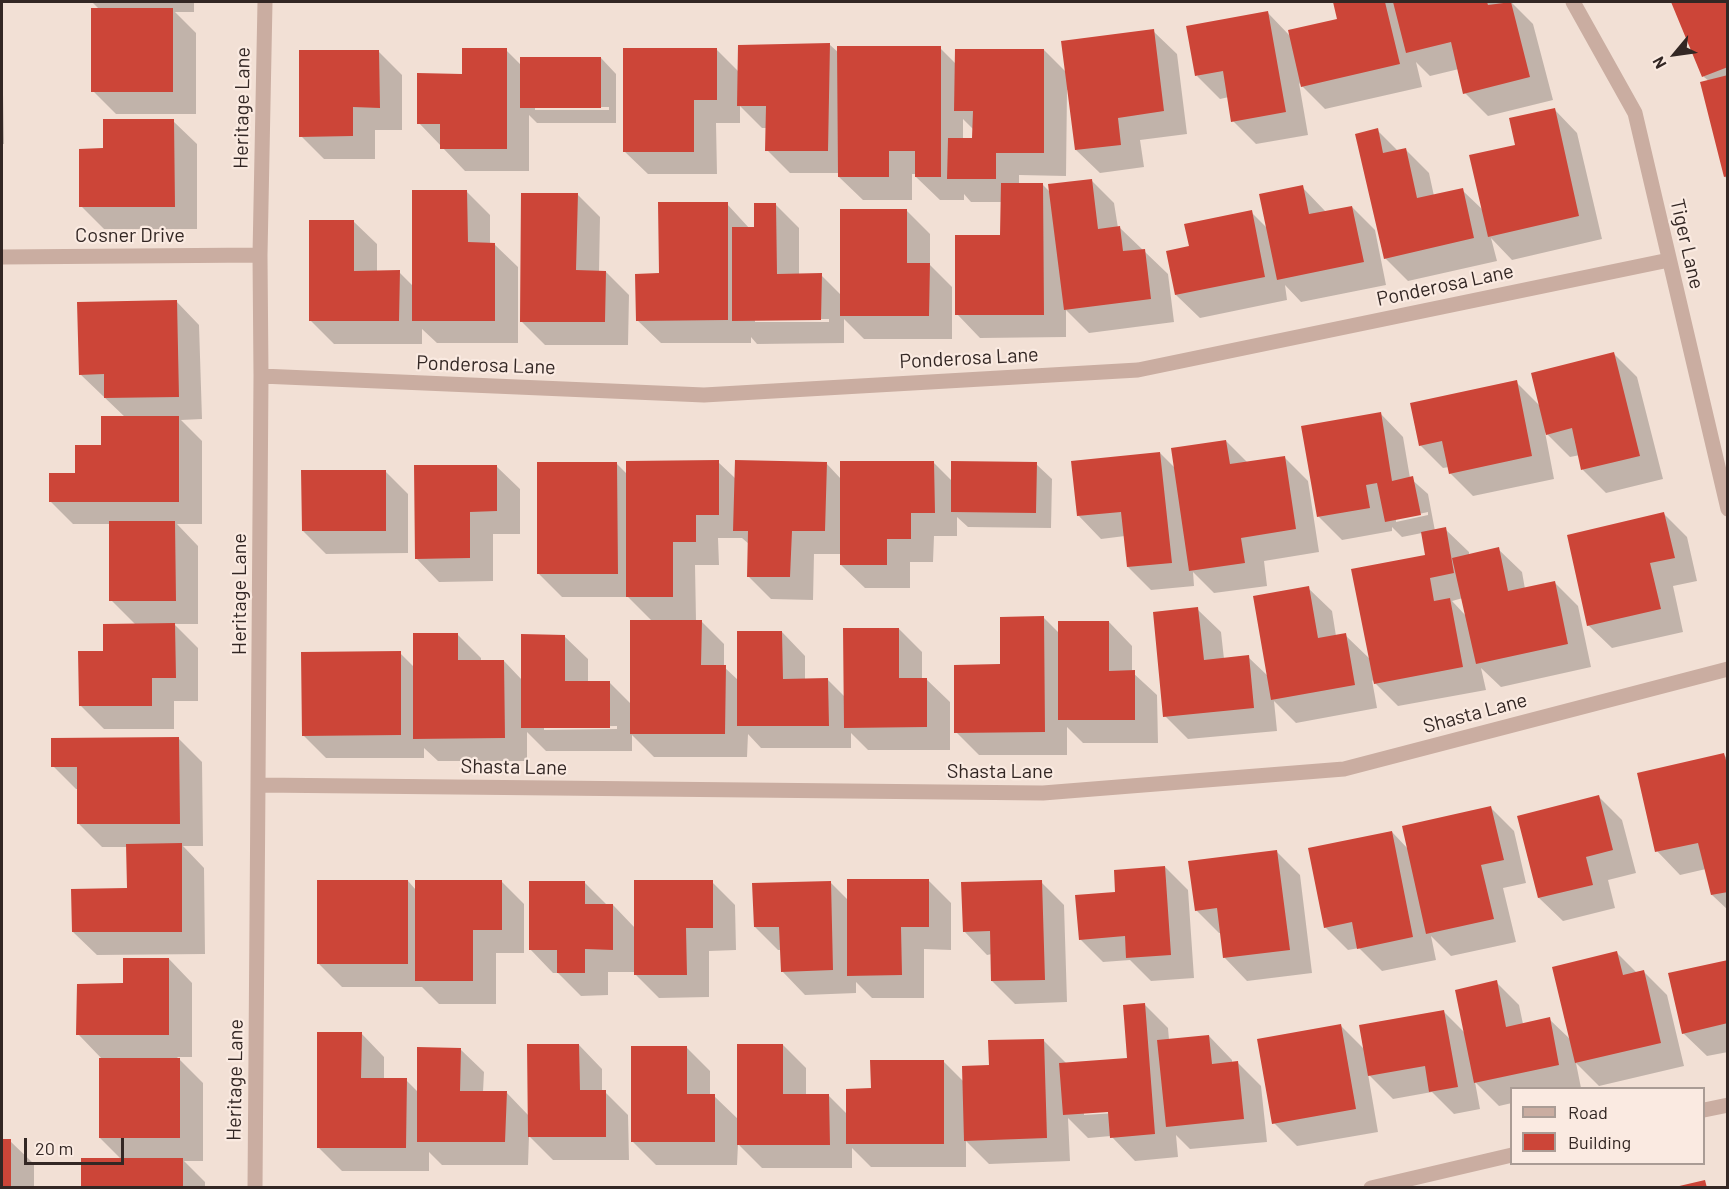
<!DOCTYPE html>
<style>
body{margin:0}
#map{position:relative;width:1729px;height:1189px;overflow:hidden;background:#f2e0d5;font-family:Barlow,sans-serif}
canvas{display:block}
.frame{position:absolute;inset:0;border:3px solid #332724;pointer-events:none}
.legend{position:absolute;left:1510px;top:1087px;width:195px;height:78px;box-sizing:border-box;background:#faeae1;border:2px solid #aa9c95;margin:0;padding:8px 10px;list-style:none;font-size:18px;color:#332724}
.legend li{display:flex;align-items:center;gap:12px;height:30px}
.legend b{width:30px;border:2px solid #aa9c95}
.north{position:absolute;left:1645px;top:24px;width:60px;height:60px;-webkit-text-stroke:4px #faeae1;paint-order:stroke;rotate:241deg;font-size:16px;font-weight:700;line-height:24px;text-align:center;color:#332724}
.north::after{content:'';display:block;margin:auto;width:21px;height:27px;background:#332724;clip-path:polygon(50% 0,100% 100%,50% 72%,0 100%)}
.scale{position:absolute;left:24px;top:1138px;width:100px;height:27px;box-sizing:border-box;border:3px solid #332724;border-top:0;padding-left:8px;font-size:18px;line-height:21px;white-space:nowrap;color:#332724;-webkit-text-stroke:4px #faeae1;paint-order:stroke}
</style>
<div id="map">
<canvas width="1729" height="1189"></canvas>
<div class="frame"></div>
<ul class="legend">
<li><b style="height:8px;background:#caada1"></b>Road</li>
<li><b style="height:16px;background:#cc4538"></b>Building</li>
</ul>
<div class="north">N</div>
<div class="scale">20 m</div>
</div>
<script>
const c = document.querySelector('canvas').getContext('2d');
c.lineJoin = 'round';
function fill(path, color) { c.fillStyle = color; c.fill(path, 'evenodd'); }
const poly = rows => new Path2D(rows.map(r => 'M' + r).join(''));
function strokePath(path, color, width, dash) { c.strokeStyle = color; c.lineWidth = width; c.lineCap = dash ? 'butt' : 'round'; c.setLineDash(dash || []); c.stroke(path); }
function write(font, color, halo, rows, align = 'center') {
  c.font = font + ' Barlow,sans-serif'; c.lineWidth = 4.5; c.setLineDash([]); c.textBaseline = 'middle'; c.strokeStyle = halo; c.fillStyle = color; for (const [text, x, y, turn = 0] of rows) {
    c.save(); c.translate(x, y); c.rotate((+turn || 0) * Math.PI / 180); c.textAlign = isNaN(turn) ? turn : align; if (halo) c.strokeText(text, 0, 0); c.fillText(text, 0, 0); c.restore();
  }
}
fill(poly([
 [92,2,194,2,194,12,175,12,196,33,196,114,116,114,93,91,100,10],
 [1335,2,1511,2,1533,24,1553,100,1488,116,1465,93,1459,69,1430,76,1416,62,1422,87,1325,109,1299,83,1308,135,1256,144,1233,121,1229,97,1220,99,1197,76,1268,13,1290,36,1339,20],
 [1672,2,1728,2,1728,179,1725,177,1709,81,1704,77],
 [1153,31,1177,54,1187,134,1140,140,1144,167,1100,173,1076,150,1069,90,1067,90,1066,176,1019,175,1019,185,1043,185,1050,192,1091,180,1114,203,1118,228,1120,228,1168,274,1174,322,1089,333,1066,310,1066,337,980,338,957,314,1002,236,1002,202,971,202,964,194,964,200,940,200,916,177,916,174,912,174,912,200,863,200,839,177,839,173,790,173,767,150,767,128,762,128,740,106,740,123,716,123,717,174,648,174,624,151,716,49,739,72,830,45,839,53,940,48,956,64,1044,50,1067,73],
 [963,119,973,129,973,139,963,139],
 [2,43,4,144,2,144],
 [506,50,521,65,601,58,616,74,616,123,537,123,529,115,529,171,465,171,419,123],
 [535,107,609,107,609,110,535,110],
 [379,52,402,75,402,130,375,130,375,159,324,159,301,136],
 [1554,109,1577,133,1602,239,1512,260,1491,238,1497,261,1408,281,1385,258,1377,130,1399,152,1406,150,1429,173,1434,196,1462,190,1484,211,1517,146],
 [173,121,197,144,197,229,104,229,81,206,104,150],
 [1302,187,1326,212,1352,207,1375,230,1386,285,1301,302,1285,285,1287,300,1200,318,1176,295,1190,247,1251,212,1268,229],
 [467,192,490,215,490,244,494,244,518,267,518,343,437,343,422,329,422,344,334,344,311,321,353,221,377,244,377,272,399,272,414,287],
 [577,194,600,217,599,272,606,272,629,295,628,345,545,345,522,322],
 [727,204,750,229,756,229,776,205,799,228,799,275,821,275,841,295,907,211,930,234,930,265,952,287,952,339,864,339,844,319,844,343,757,344,751,337,751,343,661,343,637,320,660,275],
 [755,319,829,319,829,322,755,322],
 [176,301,199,325,202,419,181,420,202,441,202,524,177,524,198,546,198,624,174,624,198,648,198,701,174,701,174,729,104,729,80,705,136,625,111,600,111,524,73,524,50,501,102,446,126,418,80,374],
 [1613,353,1637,377,1663,479,1606,493,1583,470,1580,455,1570,457,1545,432,1554,479,1473,496,1450,473,1449,467,1443,468,1420,445,1516,382,1540,406],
 [1380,413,1403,437,1410,478,1428,494,1435,531,1445,529,1469,552,1469,555,1498,549,1522,572,1525,589,1555,583,1578,606,1591,667,1501,687,1481,668,1486,690,1398,706,1372,680,1377,708,1296,723,1274,701,1277,731,1188,739,1165,716,1197,609,1221,632,1224,659,1248,657,1269,677,1308,588,1332,611,1336,636,1345,635,1371,660,1427,556,1422,533,1402,537,1392,527,1392,531,1342,540,1319,517],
 [1428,512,1428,515,1396,522,1396,519],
 [1463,598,1467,617,1452,601],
 [1226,441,1248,463,1284,457,1308,481,1319,552,1264,561,1267,586,1214,593,1193,572,1194,586,1151,590,1128,567,1125,536,1101,539,1078,515,1160,453,1176,469],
 [718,462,736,479,826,463,841,479,934,463,952,481,1036,464,1052,479,1051,528,968,527,957,517,957,536,934,536,933,562,910,562,910,588,865,588,841,565,841,554,814,554,813,600,771,599,748,576,749,544,742,538,718,538,719,565,695,565,696,621,701,621,724,644,724,667,738,680,782,632,805,656,805,680,828,680,845,697,899,629,922,652,922,679,926,679,950,702,950,750,868,750,851,733,851,748,761,748,748,734,747,757,654,757,632,735,632,751,546,751,527,732,527,761,438,761,424,748,424,758,326,758,303,735,400,653,414,667,458,635,481,658,481,661,504,661,522,680,564,636,588,659,588,682,609,682,631,704,652,621,628,597,562,597,539,574,616,463,627,474],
 [617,726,617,729,544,730,544,727],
 [496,466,520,489,520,534,493,534,493,581,439,582,416,558],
 [385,471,408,494,408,553,326,554,303,531],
 [1664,514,1687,537,1697,581,1673,586,1683,632,1612,648,1588,625],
 [1044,618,1060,634,1109,622,1132,646,1132,672,1157,695,1158,743,1083,743,1067,727,1067,755,979,755,956,732],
 [178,738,202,762,203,846,183,846,204,868,205,954,97,955,73,932,128,889,128,847,102,847,79,824,79,789,76,789,53,766],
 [1724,755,1728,759,1728,910,1712,895,1706,869,1680,875,1657,851],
 [1599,797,1622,820,1636,873,1608,880,1615,908,1563,921,1539,898,1519,817],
 [1491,808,1514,831,1526,883,1503,888,1516,942,1451,956,1431,936,1436,960,1382,971,1359,948,1348,950,1325,927,1392,832,1409,850],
 [1276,851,1300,875,1312,973,1247,981,1224,957,1221,933,1219,933,1196,910],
 [1165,867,1188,890,1194,978,1151,981,1130,960,1103,962,1080,939,1117,893],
 [928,880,951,903,951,950,924,949,924,998,872,998,856,982,856,993,805,995,782,971,782,950,778,950,755,927,830,882,848,900],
 [408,881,416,890,501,881,524,904,524,953,496,953,496,1004,439,1004,422,987,342,987,319,964],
 [584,882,607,905,613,905,635,928,712,882,735,905,736,950,709,951,709,997,659,998,635,974,635,972,608,972,608,995,581,996,558,973,553,973,530,949],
 [1041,882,1064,905,1067,1002,1015,1004,992,981,992,954,987,955,964,931],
 [1617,953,1637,973,1644,972,1667,995,1684,1066,1599,1086,1576,1063,1581,1088,1512,1088,1512,1103,1499,1106,1475,1082,1480,1109,1454,1114,1432,1092,1393,1099,1368,1074,1378,1132,1297,1146,1274,1123,1341,1026,1365,1050,1444,1012,1466,1034,1496,982,1519,1005,1523,1024,1549,1019,1571,1040],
 [169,959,192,983,192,1057,177,1057,203,1083,203,1161,184,1161,205,1182,205,1188,83,1188,121,1159,100,1138,103,1060,78,1034,125,985],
 [1728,961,1728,1052,1707,1056,1683,1033],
 [1145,1005,1168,1028,1169,1040,1209,1036,1232,1060,1232,1063,1238,1063,1261,1086,1267,1142,1190,1149,1176,1135,1178,1157,1135,1161,1111,1136,1088,1138,1068,1118,1070,1161,989,1164,966,1141,966,1167,871,1167,852,1148,852,1168,762,1168,738,1144,737,1165,656,1165,633,1142,687,1048,710,1071,710,1096,714,1096,739,1120,783,1045,806,1068,806,1096,829,1096,848,1115,872,1089,943,1061,964,1082,1043,1040,1067,1064,1128,1059],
 [1116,1110,1116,1113,1084,1115,1084,1112],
 [361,1033,384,1057,384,1080,406,1080,419,1093,460,1049,484,1072,483,1092,506,1092,529,1116,579,1045,602,1069,602,1092,605,1092,628,1115,629,1160,553,1160,529,1136,528,1165,442,1165,429,1152,429,1171,342,1171,318,1147],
 [2,1141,10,1141,34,1164,34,1188,2,1188]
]), '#0003');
fill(poly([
 [1333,2,1385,2,1400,64,1301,87,1288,30,1337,19],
 [1393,2,1487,2,1488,5,1511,2,1530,77,1463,94,1451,42,1406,53],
 [1671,2,1728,2,1728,67,1702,77],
 [91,8,173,8,173,92,91,92],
 [1268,11,1286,112,1231,122,1223,71,1195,76,1186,26],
 [1154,29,1164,111,1118,118,1121,145,1075,150,1061,41],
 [830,43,828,151,765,151,766,106,737,106,738,45],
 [837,46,941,46,941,177,915,177,915,151,889,151,889,177,838,177],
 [462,48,507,48,507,149,440,149,440,124,417,124,417,73,462,74],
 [623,48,717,48,717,100,694,100,694,152,623,152],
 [955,49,1044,49,1044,153,996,153,996,179,947,179,948,138,972,138,973,111,954,111],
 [299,50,379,50,380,108,353,107,353,136,299,137],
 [520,57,601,57,601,108,520,108],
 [1728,75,1728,176,1724,177,1700,82],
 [1555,108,1579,216,1488,237,1469,155,1515,145,1509,118],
 [103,119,174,119,175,207,79,207,79,149,103,148],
 [1378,128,1383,153,1406,148,1417,198,1463,188,1474,238,1384,259,1355,134],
 [1092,179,1098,229,1120,226,1123,251,1145,249,1151,299,1064,310,1048,184],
 [1001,183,1043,183,1044,315,955,315,955,235,1000,235],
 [1303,185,1309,214,1352,206,1364,262,1277,280,1259,194],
 [412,190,467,190,468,242,495,243,495,321,412,321],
 [521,193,578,193,576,270,606,271,605,322,520,322],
 [658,202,728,202,728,320,636,321,635,274,659,273],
 [754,203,776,203,777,274,822,273,821,320,732,321,732,227,754,227],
 [840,209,907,209,907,263,930,263,929,316,840,316],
 [1252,210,1265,277,1175,295,1166,251,1189,246,1184,224],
 [309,220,354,220,354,271,400,270,399,321,309,321],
 [177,300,179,397,104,398,104,374,79,375,77,302],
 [1614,352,1640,456,1581,470,1572,428,1546,435,1531,373],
 [1517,380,1532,456,1449,474,1442,441,1419,446,1410,403],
 [1381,412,1392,481,1413,476,1421,515,1385,522,1377,483,1366,485,1370,508,1317,517,1301,426],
 [101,416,179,416,179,502,49,502,49,473,75,473,75,445,101,445],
 [1226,440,1230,464,1285,456,1296,529,1241,538,1245,563,1189,571,1171,448],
 [1160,452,1172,563,1127,567,1121,512,1077,516,1071,461],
 [719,460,719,515,696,515,696,542,673,542,673,597,626,597,626,461],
 [735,460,827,462,825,531,792,531,790,577,747,577,748,531,733,531],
 [840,461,934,461,935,513,911,513,911,539,887,539,887,565,840,565],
 [951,461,1037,462,1036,513,951,512],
 [537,462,617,462,618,574,537,574],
 [414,465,497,465,497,511,470,512,470,558,415,559],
 [301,470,386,470,386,531,302,531],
 [1664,512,1675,558,1650,563,1661,609,1587,626,1567,535],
 [109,521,175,521,176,601,109,601],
 [1446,527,1454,573,1430,578,1434,601,1450,598,1463,667,1374,684,1351,569,1425,555,1421,532],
 [1499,547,1508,591,1555,581,1568,644,1476,664,1452,558],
 [1309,586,1318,638,1346,633,1355,685,1271,700,1253,596],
 [1198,607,1204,660,1249,655,1254,708,1163,717,1153,612],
 [1044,616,1045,732,954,733,954,665,1000,664,1000,617],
 [630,620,702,620,701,665,726,665,725,734,630,734],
 [1058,621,1109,621,1109,671,1135,670,1135,720,1058,720],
 [175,623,176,678,152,678,152,706,79,706,78,651,103,651,103,624],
 [843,628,899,628,899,678,927,678,927,727,844,728],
 [737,631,782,631,783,679,828,678,829,726,737,726],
 [413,633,458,633,458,660,504,660,505,738,413,739],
 [521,634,565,635,565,681,610,681,610,728,521,728],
 [401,651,401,735,302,736,301,652],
 [179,737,180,824,77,824,77,767,51,767,51,738],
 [1724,753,1728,768,1728,892,1711,895,1698,843,1655,852,1637,773],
 [1599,795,1613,850,1586,857,1593,885,1538,898,1517,816],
 [1491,806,1504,860,1481,865,1494,919,1426,934,1402,826],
 [1392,831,1413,937,1357,949,1352,922,1324,928,1308,848],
 [182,843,182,932,72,932,71,889,127,888,126,844],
 [1277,850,1290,950,1223,958,1217,908,1195,911,1188,861],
 [1165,866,1171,955,1126,958,1125,936,1079,940,1075,895,1115,892,1114,870],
 [847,879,929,879,929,927,901,927,902,975,847,976],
 [317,880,408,880,408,964,317,964],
 [415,880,502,880,502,930,473,930,473,981,415,981],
 [634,880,713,880,713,928,686,928,687,975,634,975],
 [1042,880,1045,980,991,981,990,931,963,932,961,882],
 [529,881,585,881,585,904,613,904,613,950,585,949,585,973,557,973,557,950,529,950],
 [831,881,833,970,781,972,779,927,754,927,752,883],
 [1617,951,1623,975,1644,970,1661,1043,1575,1063,1552,967],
 [123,958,169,958,169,1035,76,1035,77,984,123,983],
 [1728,960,1728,1023,1682,1034,1668,973],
 [1497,980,1506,1027,1550,1017,1559,1065,1474,1083,1455,990],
 [1145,1003,1155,1134,1110,1138,1108,1112,1063,1115,1059,1063,1127,1058,1123,1005],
 [1444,1010,1458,1087,1429,1092,1425,1066,1368,1076,1359,1025],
 [1341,1024,1356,1109,1272,1124,1257,1039],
 [317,1032,362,1032,361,1078,407,1078,406,1148,317,1148],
 [1209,1035,1212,1064,1238,1061,1244,1119,1166,1127,1157,1040],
 [1044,1039,1047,1138,964,1141,962,1066,989,1065,988,1040],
 [527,1044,579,1044,580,1090,606,1090,606,1137,528,1137],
 [737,1044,783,1044,783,1094,829,1094,830,1145,737,1145],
 [631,1046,687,1046,687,1094,715,1094,715,1142,631,1142],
 [417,1047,461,1048,460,1091,507,1091,505,1142,417,1142],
 [99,1058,180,1058,180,1138,99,1138],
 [870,1060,944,1060,944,1144,846,1144,846,1089,871,1088],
 [2,1139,11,1139,11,1188,2,1188],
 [81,1158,183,1158,183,1188,81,1188],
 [1705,1180,1707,1188,1675,1188,1675,1187]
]), '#cc4538');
strokePath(poly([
 [1573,2,1635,113,1728,509],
 [2,257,260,255],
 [261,376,704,395,1138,370,1669,260],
 [259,785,1043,793,1344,769,1728,669],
 [1704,1110,1728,1105],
 [255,1188,261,376,260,255,265,2],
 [1371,1188,1512,1155]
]), '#caada1', 15);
write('20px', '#332724', '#faeae1', [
 ["Heritage Lane",242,108,-89],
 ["Cosner Drive",130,235],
 ["Tiger Lane",1687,244,77],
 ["Ponderosa Lane",1445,285,-12],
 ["Ponderosa Lane",969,358,-3],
 ["Ponderosa Lane",486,365,2],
 ["Heritage Lane",239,594,-90],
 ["Shasta Lane",1475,713,-15],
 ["Shasta Lane",514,767,1],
 ["Shasta Lane",1000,771],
 ["Heritage Lane",235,1080,-89]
]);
</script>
